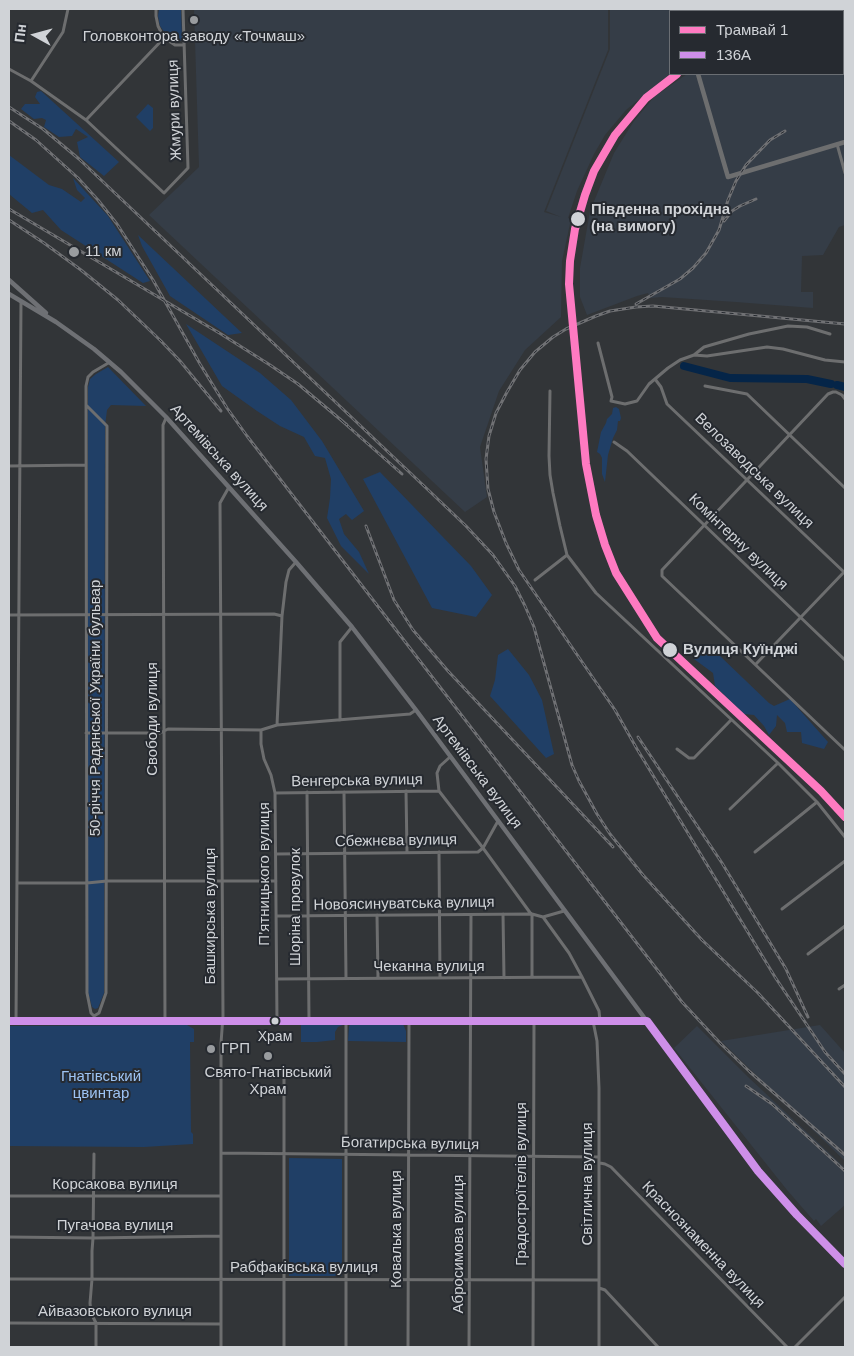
<!DOCTYPE html>
<meta charset="utf-8">
<style>
body{margin:0}
#map{position:relative;width:854px;height:1356px;overflow:hidden;background:#323538;font-family:Arial,sans-serif}
canvas{display:block}
.frame{position:absolute;inset:0;border:10px solid #d0d3d7;pointer-events:none}
.legend{position:absolute;left:669px;top:10px;width:175px;height:65px;box-sizing:border-box;background:#262a30;border:1px solid #6a6e73;margin:0;padding:6px 9px;list-style:none;font-size:15px;color:#d0d3d7}
.legend li{display:flex;align-items:center;gap:10px;height:25px}
.legend b{width:25px;border:1px solid #6a6e73}
.north{position:absolute;left:10px;top:10px;width:50px;height:50px;-webkit-text-stroke:4px #262a30;paint-order:stroke;rotate:277deg;font-size:14px;font-weight:700;line-height:20px;text-align:center;color:#d0d3d7}
.north::after{content:'';display:block;margin:auto;width:18px;height:22px;background:#d0d3d7;clip-path:polygon(50% 0,100% 100%,50% 72%,0 100%)}
</style>
<div id="map">
<canvas width="854" height="1356"></canvas>
<div class="frame"></div>
<ul class="legend">
<li><b style="height:6px;background:#fe7ac1"></b>Трамвай 1</li>
<li><b style="height:6px;background:#ce8fe9"></b>136А</li>
</ul>
<div class="north">Пн</div>
</div>
<script>
const c = document.querySelector('canvas').getContext('2d');
c.lineJoin = 'round';
function fill(path, color) { c.fillStyle = color; c.fill(path, 'evenodd'); }
const poly = rows => new Path2D(rows.map(r => 'M' + r).join(''));
function strokePath(path, color, width, dash) { c.strokeStyle = color; c.lineWidth = width; c.lineCap = dash ? 'butt' : 'round'; c.setLineDash(dash || []); c.stroke(path); }
function write(font, color, halo, rows, align = 'center') {
  c.font = font + ' Arial,sans-serif'; c.lineWidth = 4; c.setLineDash([]); c.textBaseline = 'middle'; c.strokeStyle = halo; c.fillStyle = color; for (const [text, x, y, turn = 0] of rows) {
    c.save(); c.translate(x, y); c.rotate((+turn || 0) * Math.PI / 180); c.textAlign = isNaN(turn) ? turn : align; if (halo) c.strokeText(text, 0, 0); c.fillText(text, 0, 0); c.restore();
  }
}
fill(poly([
 [194,9,608,9,608,50,544,212,561,217,546,211,610,49,610,9,689,9,689,11,670,11,670,74,626,110,605,135,594,154,577,191,568,218,571,219,562,261,561,317,525,350,499,391,480,447,487,497,465,512,149,215,199,167],
 [700,9,788,9,783,11,698,11],
 [843,14,845,14,845,225,839,227,823,255,802,256,801,292,813,292,813,308,736,302,662,297,650,298,648,293,637,296,587,315,580,297,580,268,590,211,614,153,634,121,654,97,687,74,843,74],
 [820,1025,845,1053,845,1161,721,1041],
 [697,1026,747,1076,845,1168,845,1205,821,1226,816,1219,814,1221,787,1190,674,1048]
]), '#353d47');
fill(poly([
 [159,9,181,9,182,40,177,42,171,39,165,33,160,26,158,16],
 [41,91,119,162,104,176,80,157,77,142,88,137,76,129,72,136,59,137,44,127,46,120,42,118,34,119,21,109,25,104,40,104,35,97,37,92],
 [148,104,153,108,153,128,150,131,136,117],
 [9,155,49,185,62,189,81,202,85,198,77,190,73,178,108,216,150,281,143,283,61,230,43,210,32,213,9,194],
 [138,235,242,333,228,335,170,296,142,246],
 [186,324,260,373,291,400,322,441,364,511,352,520,346,514,339,519,344,534,359,552,369,574,341,546,327,518,330,498,331,479,325,458,315,456,304,437,280,426,257,411,222,386],
 [108,367,146,406,111,405,107,410,105,426,104,993,98,1008,95,1009,92,1007,88,992,88,387,90,379,96,374],
 [616,407,619,409,621,418,620,421,618,421,617,430,613,438,608,455,605,482,602,474,602,458,600,454,597,452,601,432,606,423,607,419,612,414,613,408],
 [380,472,471,566,492,595,476,617,432,608,363,479],
 [508,649,529,675,542,700,554,754,546,758,490,696,495,680,498,655],
 [696,653,720,656,769,703,774,706,790,699,828,742,824,749,802,743,801,732,787,732,785,723,777,715,776,726,769,735,764,726,754,715,744,714,715,686,713,673,694,659,693,657],
 [301,1023,343,1023,343,1025,338,1027,335,1032,335,1040,317,1042,301,1042],
 [352,1023,403,1024,406,1031,406,1042,348,1041,349,1026],
 [187,1025,194,1029,194,1042,190,1042,191,1132,193,1134,193,1144,144,1147,9,1146,9,1026],
 [289,1158,342,1159,342,1276,289,1276]
]), '#203f66');
strokePath(poly([
 [684,366,730,378,807,379,831,384],
 [837,385,845,387]
]), '#052548', 8);
strokePath(poly([
 [156,9,156,16,158,26,164,38,175,45,184,45],
 [760,11,762,9],
 [9,69,31,81,86,120,164,193,188,168,183,9],
 [31,81,63,32,68,9],
 [86,120,164,38],
 [837,144,845,173],
 [598,343,612,397,611,401,625,404,637,401,649,384,668,368,680,360,694,355,704,347,749,334,788,326,807,327,830,334],
 [694,355,707,356,767,347,783,349,825,360,845,362],
 [655,379,661,387,667,404,845,573],
 [705,386,747,394,845,488],
 [550,391,549,456,550,475,553,493,560,526,567,555,596,593,778,763,817,802,845,837],
 [845,399,842,395,836,392,833,392,828,394,662,570,662,576,845,750],
 [86,405,107,426,106,993,99,1013,94,1016],
 [614,442,627,451,845,660],
 [9,466,86,465],
 [535,580,567,555],
 [9,615,274,614,282,616],
 [756,664,845,571],
 [340,720,340,642,352,627],
 [277,725,282,616,286,582,289,570,296,562],
 [261,730,261,744,264,759,271,775,275,793,277,1021],
 [86,733,160,733,168,729,261,730,277,725,410,714,416,710],
 [677,749,689,758,694,758,731,720],
 [450,757,440,766,437,773,439,791,483,848,531,914],
 [406,791,407,852],
 [307,792,309,1021],
 [344,792,346,978],
 [275,793,439,791],
 [730,809,778,763],
 [439,852,440,978],
 [755,852,817,802],
 [276,854,478,852,483,848,498,821],
 [17,883,87,883,107,881,276,881],
 [782,909,845,861],
 [503,914,504,978],
 [532,914,532,977],
 [377,915,378,978],
 [276,916,532,914,543,917,569,953,582,977,599,1011,600,1021],
 [543,917,564,911],
 [808,954,845,926],
 [277,979,582,977],
 [839,989,845,985],
 [94,1016,91,1013,87,993,86,386,88,377,93,372,110,362],
 [16,1021,21,301],
 [165,1021,163,425,166,418],
 [593,1021,597,1041,599,1088,599,1347],
 [284,1077,284,1347],
 [221,1153,599,1157],
 [94,1154,93,1238,92,1251,92,1279,90,1303,91,1313,96,1323,96,1347],
 [600,1163,605,1164,611,1167,787,1347],
 [9,1196,221,1196],
 [9,1237,93,1238,221,1236],
 [9,1279,599,1280],
 [599,1288,605,1290,658,1347],
 [9,1323,221,1324],
 [221,1347,221,1043,223,1016,220,503,229,487],
 [346,1347,346,1021],
 [408,1347,409,1021],
 [469,1347,471,915],
 [533,1347,534,1021],
 [795,1347,845,1297]
]), '#6d6e6f', 3);
strokePath(poly([
 [693,9,693,11],
 [698,74,728,177,845,142],
 [9,1021,647,1021]
]), '#6d6e6f', 4.5);
strokePath(poly([
 [9,280,46,313],
 [9,294,56,322,94,349,121,372,166,417,296,562,352,627,416,710,758,1171,797,1215,845,1264]
]), '#6e7074', 4.5);
const rail = poly([
 [9,107,43,129,79,159,424,486,466,526,493,555,515,586,525,606,534,627,572,765,579,781,597,814,610,834,643,875,702,940,758,993,845,1087],
 [9,121,36,140,78,178,98,200,117,224,153,280,200,364,227,408,247,436,682,1002,721,1044,750,1072,845,1155],
 [9,209,221,334,270,365,298,384,347,425],
 [9,220,44,243,81,270,118,300,161,341,180,361,221,411],
 [724,221,732,211,740,206,756,199],
 [636,304,680,279,693,268,706,253,719,230,728,200,736,181,746,165,770,140,785,131],
 [845,324,653,306,636,307,610,311,596,316,566,329,553,337,535,352,520,370,507,392,496,413,489,436,486,459,488,489,494,512,506,543,519,570,615,710,637,749,775,977,825,1052,845,1074],
 [342,421,402,474],
 [366,526,394,600,413,630,448,671,613,847],
 [638,737,722,863,786,969,808,1017],
 [746,1086,772,1104,845,1171]
]);
strokePath(rail, '#707174', 3);
strokePath(rail, '#262a30', 1, [4]);
strokePath(poly([
 [9,1021,647,1021,758,1171,797,1215,845,1264]
]), '#ce8fe9', 8);
strokePath(poly([
 [800,11,845,9],
 [677,74,646,98,615,135,594,171,585,195,575,229,570,261,569,284,586,464,596,515,605,545,616,573,657,638,821,791,845,817]
]), '#fe7ac1', 8);
for (const [x, y, r, color] of [
 [194,20,5,"#999c9f"],
 [578,219,8,"#d0d3d7"],
 [74,252,6,"#999c9f"],
 [670,650,8,"#d0d3d7"],
 [275,1021,4.5,"#d0d3d7"],
 [211,1049,5,"#999c9f"],
 [268,1056,5,"#999c9f"]
]) { const dot = new Path2D(); dot.arc(x, y, r, 0, 2 * Math.PI); c.fillStyle = color; c.fill(dot); strokePath(dot, '#262a30', 2); }
write('14px', '#d0d3d7', '#262a30', [
 ["Храм",275,1037]
]);
write('15px', '#d0d3d7', '#262a30', [
 ["Головконтора заводу «Точмаш»",194,37],
 ["11 км",85,252,"left"],
 ["ГРП",221,1049,"left"],
 ["Свято-Гнатівський",268,1073],
 ["Храм",268,1090]
]);
write('15px', '#d0d3d7', '#262a30', [
 ["Жмури вулиця",175,110,-92],
 ["Артемівська вулиця",219,458,48],
 ["Велозаводська вулиця",754,471,44],
 ["Комінтерну вулиця",738,542,44],
 ["50-річчя Радянської України бульвар",96,708,-90],
 ["Свободи вулиця",153,719,-90],
 ["Артемівська вулиця",477,772,53],
 ["Венгерська вулиця",357,781,-1],
 ["Сбежнєва вулиця",396,841,-1],
 ["П’ятницького вулиця",265,874,-90],
 ["Новоясинуватська вулиця",404,904,-1],
 ["Шоріна провулок",296,907,-90],
 ["Башкирська вулиця",211,916,-90],
 ["Чеканна вулиця",429,967],
 ["Богатирська вулиця",410,1144,1],
 ["Градостроїтелiв вулиця",522,1184,-90],
 ["Світлична вулиця",588,1184,-90],
 ["Корсакова вулиця",115,1185],
 ["Пугачова вулиця",115,1226],
 ["Ковалька вулиця",397,1229,-90],
 ["Абросимова вулиця",459,1244,-90],
 ["Краснознаменна вулиця",703,1245,46],
 ["Рабфаківська вулиця",304,1268],
 ["Айвазовського вулиця",115,1312]
]);
write('bold 15px', '#d0d3d7', '#262a30', [
 ["Південна прохідна",591,210],
 ["(на вимогу)",591,227],
 ["Вулиця Куїнджі",683,650]
], 'left');
write('15px', '#9dc3f3', '#262a30', [
 ["Гнатівський",101,1077],
 ["цвинтар",101,1094]
]);
</script>
